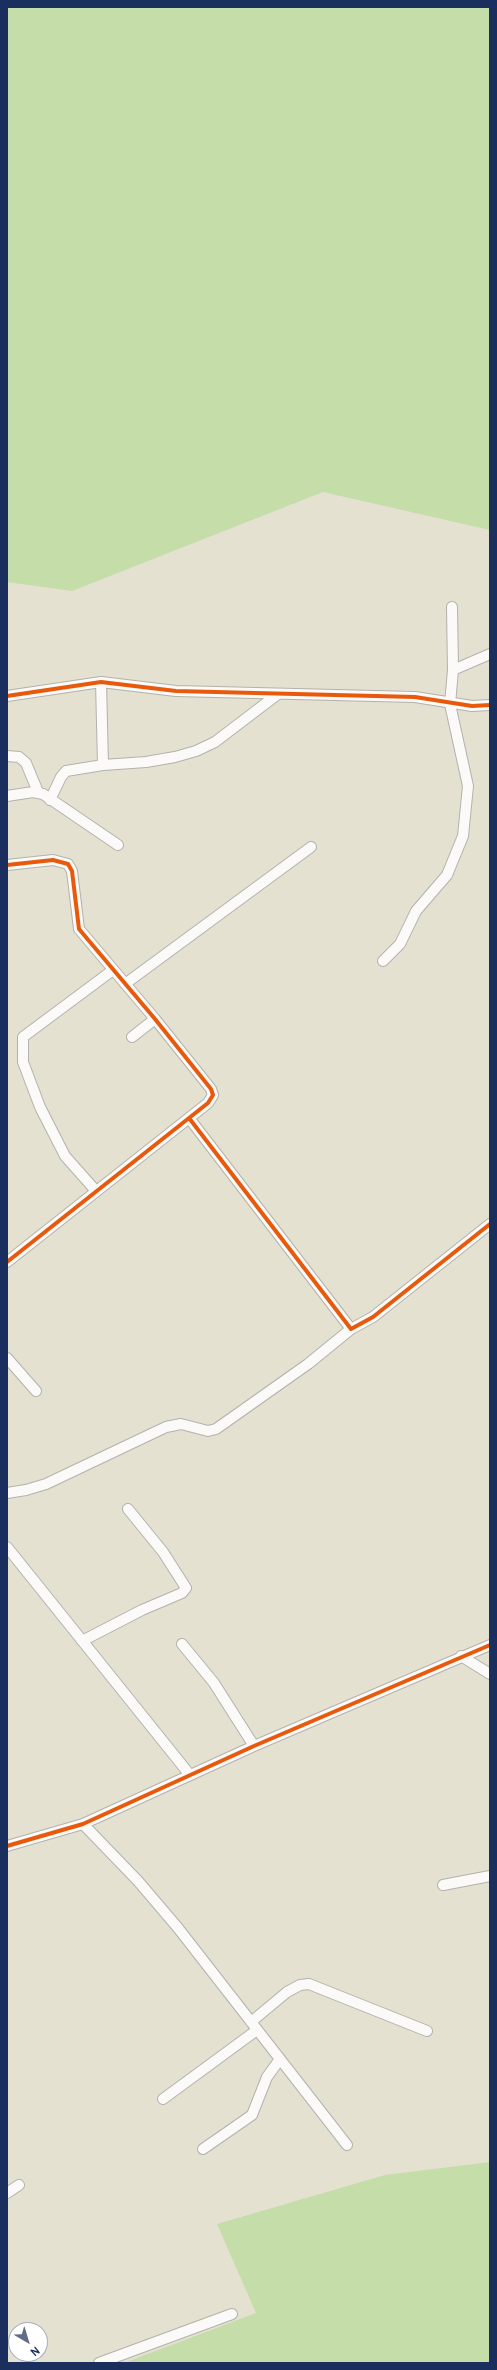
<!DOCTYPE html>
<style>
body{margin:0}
#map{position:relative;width:497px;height:2370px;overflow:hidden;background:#e4e1d1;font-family:Pangolin,sans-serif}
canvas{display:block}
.frame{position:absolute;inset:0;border:8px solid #1b2f5e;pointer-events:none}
.north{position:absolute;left:8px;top:2322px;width:40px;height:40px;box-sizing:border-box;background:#fff;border:1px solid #a4acbf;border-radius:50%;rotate:142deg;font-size:11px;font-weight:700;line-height:16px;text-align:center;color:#1b2f5e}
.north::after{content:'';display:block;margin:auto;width:14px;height:18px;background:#616d86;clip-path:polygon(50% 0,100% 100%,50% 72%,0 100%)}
</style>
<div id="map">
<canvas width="497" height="2370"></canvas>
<div class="frame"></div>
<div class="north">N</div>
</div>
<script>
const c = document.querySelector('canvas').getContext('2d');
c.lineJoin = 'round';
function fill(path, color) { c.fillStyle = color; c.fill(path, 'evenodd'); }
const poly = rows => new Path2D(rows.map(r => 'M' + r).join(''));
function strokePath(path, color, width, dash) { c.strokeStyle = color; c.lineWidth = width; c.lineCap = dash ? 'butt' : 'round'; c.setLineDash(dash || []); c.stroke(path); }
fill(poly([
 [7,7,490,7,490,530,323,492,72,591,7,582],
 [490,2162,490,2363,130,2363,129,2361,256,2313,217,2224,385,2175]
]), '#c5dda8');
const street = poly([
 [453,670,490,654],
 [101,682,103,765],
 [7,696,101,682,176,691,415,697,472,706,490,705],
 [7,756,19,757,26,763,38,792],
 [7,796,33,792,43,794,118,845],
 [50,800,61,777,66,771,103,765,146,762,175,757,196,751,215,742,278,694],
 [7,865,53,860,68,864,72,871,79,929,155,1019,211,1089,213,1095,208,1103,7,1262],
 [383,961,400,944,416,911,447,875,463,836,468,786,450,704,453,670,452,607],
 [125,984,311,847],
 [132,1037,155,1019],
 [189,1118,351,1329,373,1317,490,1224],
 [96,1191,65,1156,40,1107,23,1062,23,1037,113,970],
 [7,1358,36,1391],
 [7,1493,26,1490,46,1484,166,1427,181,1424,208,1431,216,1429,308,1364,351,1329],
 [7,1547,190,1775],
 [82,1641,142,1610,182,1593,186,1588,163,1552,128,1509],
 [182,1644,214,1683,254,1746],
 [461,1656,490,1674],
 [83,1824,138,1881,178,1928,347,2145],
 [7,1846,83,1824,254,1746,490,1645],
 [443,1885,490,1876],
 [251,2022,287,1992,300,1985,309,1984,427,2031],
 [163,2099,257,2030],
 [203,2149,252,2115,267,2077,280,2059],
 [7,2193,19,2185],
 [99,2363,232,2314]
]);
strokePath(street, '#b2b2ad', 12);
strokePath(street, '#fbfaf8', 10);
strokePath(poly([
 [7,696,101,682,176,691,415,697,472,706,490,705],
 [7,865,53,860,68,864,72,871,79,929,155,1019,211,1089,213,1095,208,1103,7,1262],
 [189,1118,351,1329,373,1317,490,1224],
 [7,1846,83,1824,254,1746,490,1645]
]), '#e8590c', 4);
</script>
